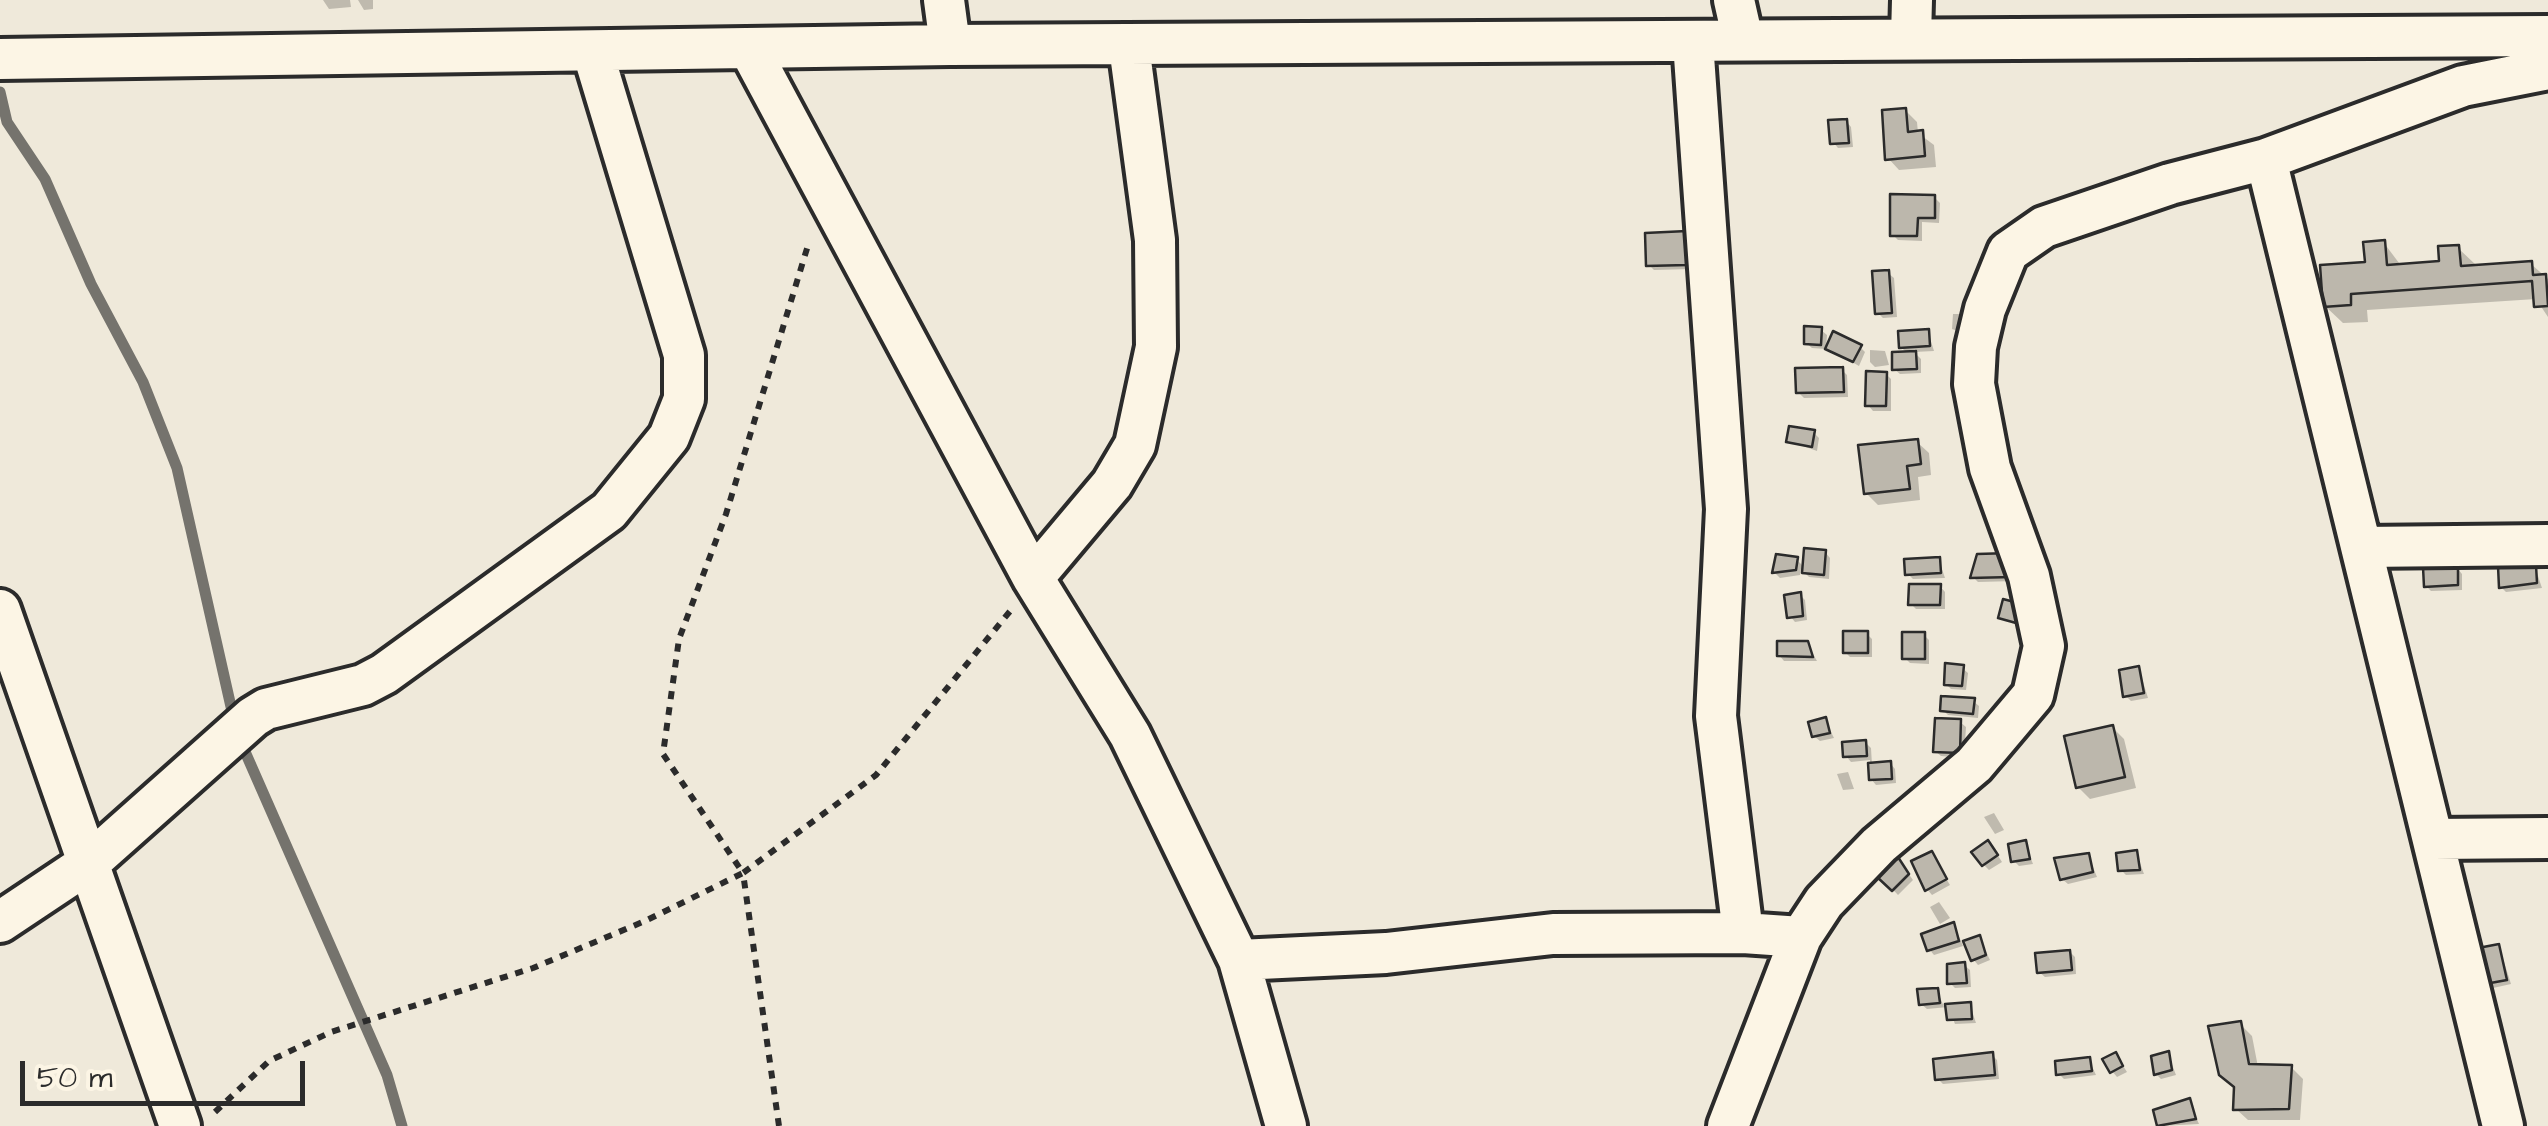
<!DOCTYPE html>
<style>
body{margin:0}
#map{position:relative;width:2548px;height:1126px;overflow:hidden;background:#efe9da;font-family:"Architects Daughter",sans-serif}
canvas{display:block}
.scale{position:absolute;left:20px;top:1061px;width:285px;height:45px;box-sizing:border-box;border:5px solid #2b2b2b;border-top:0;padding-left:12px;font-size:30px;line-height:35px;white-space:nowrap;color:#2b2b2b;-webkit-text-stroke:8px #fcf5e5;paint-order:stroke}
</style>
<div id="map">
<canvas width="2548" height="1126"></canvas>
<div class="scale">50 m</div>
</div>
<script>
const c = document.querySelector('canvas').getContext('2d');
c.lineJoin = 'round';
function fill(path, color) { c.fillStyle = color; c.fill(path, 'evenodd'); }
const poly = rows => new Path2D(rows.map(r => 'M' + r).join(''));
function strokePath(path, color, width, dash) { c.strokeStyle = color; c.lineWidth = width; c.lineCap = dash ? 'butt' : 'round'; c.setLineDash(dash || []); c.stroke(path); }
fill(poly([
 [323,0,350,0,351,7,329,9],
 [358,0,373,0,373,9,364,10],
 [1905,110,1917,122,1918,133,1934,145,1936,167,1899,170,1888,158],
 [1846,121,1851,127,1853,147,1838,148,1833,142],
 [1934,197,1940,203,1939,223,1922,222,1922,241,1898,240,1893,235],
 [1686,233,1691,269,1654,270,1649,265],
 [2384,243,2402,267,2441,264,2458,248,2476,265,2531,264,2548,279,2548,317,2536,299,2367,310,2368,322,2343,323,2325,306],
 [1888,273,1894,278,1897,317,1883,318,1878,313],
 [1953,314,1965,314,1970,335,1952,329],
 [1821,330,1827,335,1826,349,1812,348,1806,343],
 [1928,332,1934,351,1914,352,1921,359,1921,373,1900,374,1894,369,1908,354,1901,347],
 [1860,347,1865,352,1859,366,1829,349],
 [1870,350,1885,351,1889,365,1875,367,1870,362],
 [1842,370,1847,375,1848,397,1804,398,1798,392],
 [1886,374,1891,379,1891,411,1873,411,1868,405],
 [1814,433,1819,438,1817,451,1789,441],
 [1917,442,1929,453,1931,475,1918,477,1920,500,1878,505,1866,493],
 [1825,552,1830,558,1829,579,1809,577,1801,569,1800,575,1780,578,1775,573,1778,556,1797,560,1805,568],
 [2010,556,2016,581,1978,582,1973,577],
 [1939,560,1945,578,1913,579,1907,573],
 [2535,567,2542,588,2506,592,2501,587],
 [2457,568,2462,574,2462,590,2431,591,2426,586],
 [1940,586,1945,592,1945,609,1916,609,1911,604],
 [1800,595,1805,600,1807,620,1795,622,1790,616],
 [1867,634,1872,639,1872,657,1850,657,1845,652],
 [1924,635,1929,640,1929,664,1910,663,1905,658],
 [1807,644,1817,661,1784,661,1779,655],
 [1962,668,1968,673,1966,690,1951,689,1946,684],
 [2139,669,2148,698,2131,701,2126,696],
 [1973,701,1979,706,1978,718,1948,715,1943,710],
 [1825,720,1834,738,1820,741,1814,736],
 [1960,722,1966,727,1964,758,1941,756,1935,751],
 [2113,728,2124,739,2136,788,2090,799,2078,787],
 [1866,743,1871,748,1872,765,1890,763,1895,769,1896,783,1876,785,1871,779,1870,760,1851,762,1846,756],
 [1848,772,1854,789,1843,790,1837,774],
 [1994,813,2004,830,1995,834,1984,817],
 [2025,843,2033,864,2019,866,2014,861],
 [1993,848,2002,862,1989,870,1984,865],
 [2136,852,2144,874,2126,875,2121,870],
 [1931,854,1950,885,1932,895,1927,889],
 [2088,855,2097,877,2068,884,2062,879],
 [1903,866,1913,880,1898,895,1880,876],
 [1939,902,1950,918,1940,924,1930,907],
 [1954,925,1963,946,1934,955,1929,949],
 [1979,938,1990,960,1978,965,1973,959],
 [2499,946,2511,984,2493,988,2487,983],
 [2070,952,2075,957,2076,974,2045,977,2039,972],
 [1964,965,1970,970,1971,987,1955,988,1950,983],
 [1937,990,1944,1007,1970,1005,1976,1023,1955,1024,1948,1007,1927,1009,1921,1004],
 [2240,1024,2252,1036,2258,1067,2291,1067,2303,1079,2300,1120,2248,1120,2236,1109],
 [2168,1054,2176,1075,2161,1079,2156,1074],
 [1992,1055,1997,1060,1999,1079,1943,1084,1938,1079],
 [2116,1055,2127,1072,2117,1077,2112,1071],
 [2089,1060,2096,1075,2064,1079,2058,1073],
 [2189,1101,2199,1124,2160,1126,2156,1111]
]), '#0003');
strokePath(poly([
 [0,92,7,122,45,179,91,284,143,382,177,468,234,720],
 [239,738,387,1075,402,1126]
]), '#75736d', 11);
const building = poly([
 [1906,108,1908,132,1923,130,1925,156,1885,160,1882,110,1906,108],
 [1847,119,1849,143,1830,144,1828,120,1847,119],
 [1890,194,1935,195,1935,218,1918,218,1917,236,1890,236,1890,194],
 [1687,231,1687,265,1646,266,1645,233,1687,231],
 [2385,240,2387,265,2439,261,2438,246,2459,245,2461,266,2532,261,2533,275,2546,274,2548,306,2534,307,2532,281,2351,294,2351,305,2323,307,2320,265,2365,262,2363,242,2385,240],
 [1889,270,1892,313,1875,314,1872,271,1889,270],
 [1804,326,1822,327,1821,345,1804,344,1804,326],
 [1929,329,1930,346,1899,348,1898,331,1929,329],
 [1833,331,1862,345,1853,362,1825,349,1833,331],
 [1916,351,1917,369,1892,370,1892,352,1916,351],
 [1843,367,1844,392,1796,393,1795,368,1843,367],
 [1866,371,1887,372,1886,406,1865,406,1866,371],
 [1789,426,1815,430,1812,447,1786,442,1789,426],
 [1918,439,1921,464,1907,466,1910,489,1864,494,1858,445,1918,439],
 [1804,548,1826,550,1824,575,1802,573,1804,548],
 [2011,553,2012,577,1970,578,1977,554,2011,553],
 [1776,554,1798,557,1796,570,1772,573,1776,554],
 [1940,557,1941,573,1905,575,1904,559,1940,557],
 [2536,565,2537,583,2499,588,2498,566,2536,565],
 [2458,566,2458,585,2424,587,2423,567,2458,566],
 [1909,584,1941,584,1940,605,1908,605,1909,584],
 [1801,592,1803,616,1787,618,1784,595,1801,592],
 [2003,599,2022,604,2016,623,1998,618,2003,599],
 [1843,631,1868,631,1868,653,1843,653,1843,631],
 [1902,632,1925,632,1925,659,1902,659,1902,632],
 [1777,641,1808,641,1813,657,1777,656,1777,641],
 [1945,663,1964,665,1962,686,1944,685,1945,663],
 [2139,666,2144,693,2123,697,2119,670,2139,666],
 [1941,696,1975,698,1973,714,1940,711,1941,696],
 [1826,717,1830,733,1812,737,1808,722,1826,717],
 [1935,718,1961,719,1960,753,1933,752,1935,718],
 [2113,725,2125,777,2076,788,2064,736,2113,725],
 [1866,740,1867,756,1843,757,1842,742,1866,740],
 [1891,761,1892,779,1869,780,1868,763,1891,761],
 [1988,840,1998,855,1982,866,1971,852,1988,840],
 [2026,840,2030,859,2011,862,2008,844,2026,840],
 [2137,850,2140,870,2118,871,2116,853,2137,850],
 [1932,851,1947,879,1925,891,1911,861,1932,851],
 [2089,853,2093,872,2060,880,2054,858,2089,853],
 [1898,857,1909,874,1892,891,1876,876,1898,857],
 [1954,922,1959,941,1927,951,1921,934,1954,922],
 [1980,935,1986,955,1971,961,1963,941,1980,935],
 [2499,944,2507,980,2485,984,2478,948,2499,944],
 [2070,950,2072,970,2037,973,2035,953,2070,950],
 [1965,962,1967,983,1947,984,1947,964,1965,962],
 [1938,988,1940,1003,1919,1005,1917,989,1938,988],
 [1971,1002,1972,1019,1947,1020,1945,1004,1971,1002],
 [2241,1021,2249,1064,2292,1065,2289,1109,2233,1110,2234,1087,2219,1075,2208,1026,2241,1021],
 [2169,1051,2172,1070,2154,1075,2151,1056,2169,1051],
 [1993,1052,1995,1075,1935,1080,1933,1059,1993,1052],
 [2116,1052,2123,1066,2110,1073,2102,1059,2116,1052],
 [2090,1057,2092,1071,2056,1075,2055,1061,2090,1057],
 [2190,1098,2196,1119,2157,1126,2153,1110,2190,1098]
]);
fill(building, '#bcb7ac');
strokePath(building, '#2b2b2b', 2.5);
const minor = poly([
 [944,0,950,45],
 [1734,0,1743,40],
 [1911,37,1912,0],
 [1693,42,1726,509,1716,716,1743,933,1801,937],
 [750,50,1033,578,1130,735,1239,960,1286,1126],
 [0,59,950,45,2548,36],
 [2266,159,2503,1126],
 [2363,547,2548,545],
 [1033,578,1112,484,1135,445,1156,347,1155,240,1129,46],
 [0,610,180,1126],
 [2434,839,2548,838],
 [0,922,90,862,253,717,266,709,363,685,384,674,609,511,669,437,684,399,684,355,593,53],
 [1239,960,1386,953,1553,934,1743,933],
 [1728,1126,1801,937,1824,902,1879,845,1974,765,2033,695,2044,646,2029,576,1990,468,1974,384,1976,347,1985,309,2008,252,2044,227,2170,184,2266,159,2463,86,2548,69]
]);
strokePath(minor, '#2b2b2b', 48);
strokePath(poly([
 [215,1112,269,1061,331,1032,533,968,645,921,743,873,663,754,679,639,726,514,809,242],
 [779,1126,743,873,876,775,1011,610]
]), '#2b2b2b', 6, [8, 8]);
strokePath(minor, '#fcf5e5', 40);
</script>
